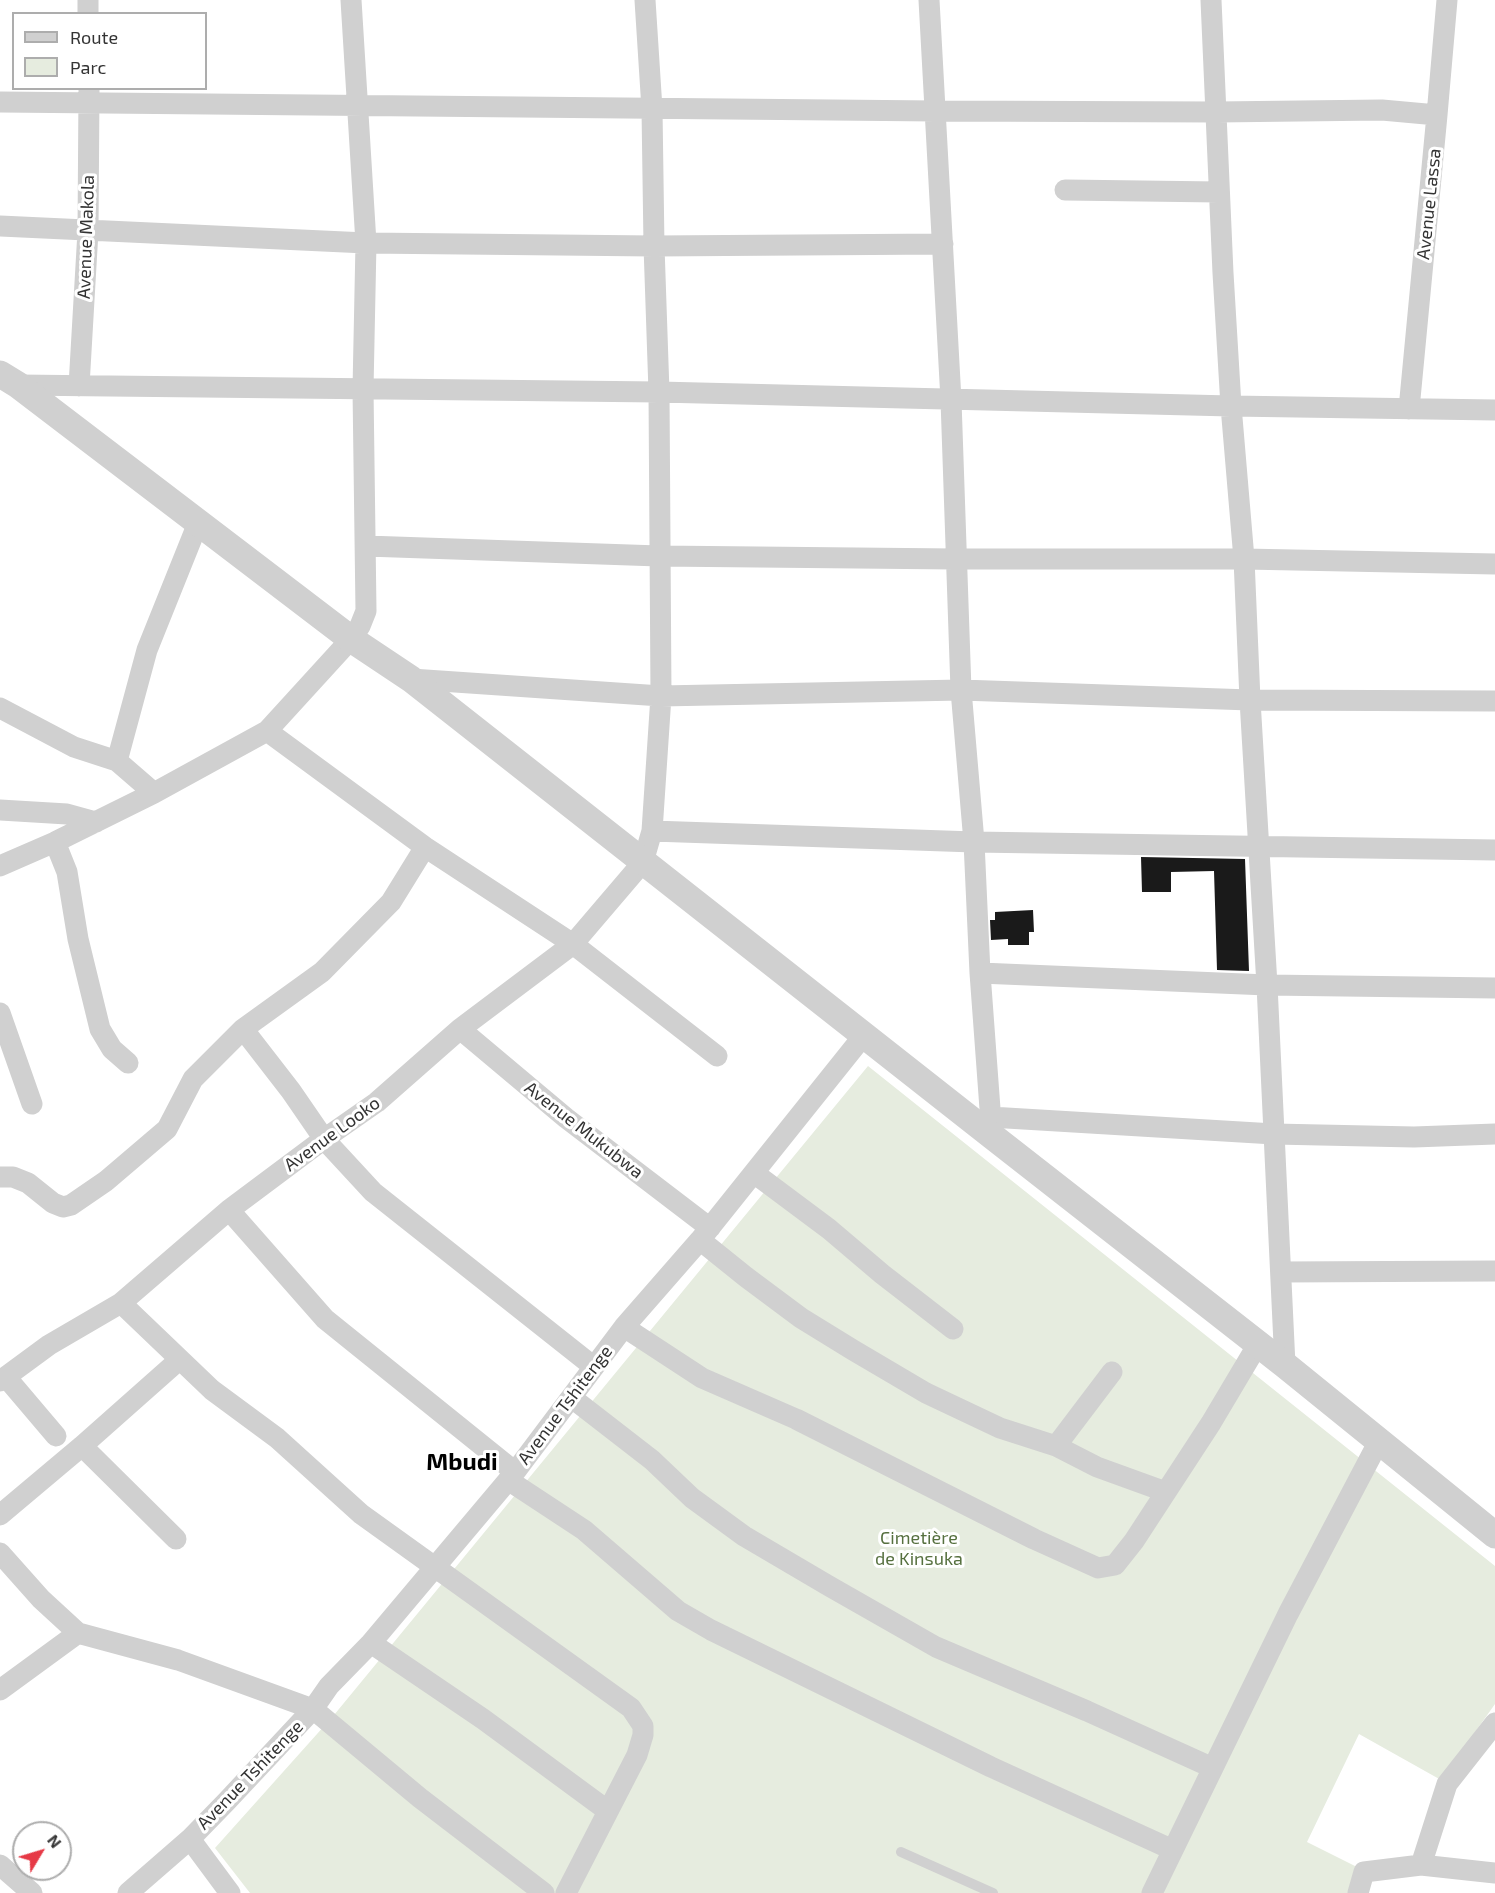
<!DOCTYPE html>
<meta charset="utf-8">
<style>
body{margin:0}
#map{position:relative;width:1495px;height:1893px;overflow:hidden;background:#fff;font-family:"Exo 2",sans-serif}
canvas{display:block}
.legend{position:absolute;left:12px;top:12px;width:195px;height:78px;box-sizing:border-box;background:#fff;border:2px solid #adadad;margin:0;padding:8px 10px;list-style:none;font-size:18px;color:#333}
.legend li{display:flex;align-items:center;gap:12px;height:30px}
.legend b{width:30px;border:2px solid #adadad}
.north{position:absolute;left:12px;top:1821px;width:60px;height:60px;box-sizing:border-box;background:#fff;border:2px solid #adadad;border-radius:50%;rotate:52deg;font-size:16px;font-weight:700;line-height:24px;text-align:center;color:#333}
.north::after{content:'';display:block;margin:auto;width:21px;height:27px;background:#e63946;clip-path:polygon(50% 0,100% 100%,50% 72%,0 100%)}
</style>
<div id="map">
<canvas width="1495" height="1893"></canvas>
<ul class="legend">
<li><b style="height:8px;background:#d0d0d0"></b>Route</li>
<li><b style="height:16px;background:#e6ecdf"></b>Parc</li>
</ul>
<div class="north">N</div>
</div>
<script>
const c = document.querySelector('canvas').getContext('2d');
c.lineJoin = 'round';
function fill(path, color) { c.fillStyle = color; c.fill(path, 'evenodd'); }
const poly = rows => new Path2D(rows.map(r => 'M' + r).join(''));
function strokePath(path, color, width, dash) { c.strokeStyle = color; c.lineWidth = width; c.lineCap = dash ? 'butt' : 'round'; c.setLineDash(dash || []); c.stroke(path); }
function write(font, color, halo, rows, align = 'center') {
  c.font = font + ' "Exo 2",sans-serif'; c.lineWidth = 6; c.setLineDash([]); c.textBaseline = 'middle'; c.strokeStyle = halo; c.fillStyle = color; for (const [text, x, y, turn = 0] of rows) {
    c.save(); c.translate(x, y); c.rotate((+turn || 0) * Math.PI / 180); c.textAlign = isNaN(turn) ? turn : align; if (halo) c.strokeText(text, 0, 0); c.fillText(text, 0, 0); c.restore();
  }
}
fill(poly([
 [868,1066,1495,1566,1495,1704,1441,1780,1359,1734,1307,1842,1355,1866,1355,1893,250,1893,215,1848,334,1715]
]), '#e6ecdf');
fill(poly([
 [1141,857,1245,859,1249,971,1217,970,1214,871,1171,872,1171,892,1142,892],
 [1033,910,1034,932,1029,932,1029,945,1008,945,1008,939,991,940,990,920,995,920,995,912]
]), '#1a1a1a');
strokePath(poly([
 [901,1852,993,1893]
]), '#d0d0d0', 10);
strokePath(poly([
 [88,0,88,14],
 [929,0,951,400,961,690,974,842,980,973,992,1136],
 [1211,0,1223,273,1231,406,1244,559,1250,700,1267,985,1285,1365],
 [0,102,936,111,1217,112,1382,110,1437,115],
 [1065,190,1219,192],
 [0,226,366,243,654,246,943,244],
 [18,385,659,392,1231,406,1495,410],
 [79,386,88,231,89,89],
 [1409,409,1437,115,1447,0],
 [366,546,659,556,955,559,1244,559,1495,564],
 [411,679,661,696,961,690,1250,700,1495,701],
 [0,708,74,747,117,761,154,793],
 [267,731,425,847,573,944,717,1056],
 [117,761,147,650,198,523],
 [0,810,67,814,96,822],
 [652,831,974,842,1495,850],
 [55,842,67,872,78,939,100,1029,112,1049,128,1063],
 [0,866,55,842,154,793,267,731,351,639,360,626,366,611,363,389,366,243,351,0],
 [980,973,1267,985,1495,988],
 [0,1013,32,1104],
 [243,1029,291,1091,324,1139,373,1192,594,1367],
 [460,1029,566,1118,710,1228],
 [990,1117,1274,1134,1414,1137,1495,1134],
 [754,1173,829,1229,882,1274,953,1329],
 [0,1177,13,1177,28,1183,53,1203,63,1207,71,1205,106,1181,167,1129,193,1079,243,1029,322,972,391,902,425,847],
 [229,1210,325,1319,515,1472],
 [700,1240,746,1277,801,1318,853,1350,926,1393,1000,1428,1056,1446,1097,1467,1166,1492],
 [1281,1272,1495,1271],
 [121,1303,212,1390,277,1438,361,1514,631,1708,643,1726,643,1735,637,1755,566,1893],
 [624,1327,702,1378,796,1419,1034,1539,1098,1568,1115,1565,1134,1541,1211,1423,1258,1344],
 [6,1377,56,1436],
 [0,1381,49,1345,121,1303,229,1210,324,1139,377,1102,460,1029,573,944,643,862,652,831,661,696,659,392,654,246,652,109,645,0],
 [572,1398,652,1460,692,1498,744,1536,829,1586,936,1647,1087,1711,1213,1768],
 [82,1446,176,1539],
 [1056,1446,1112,1372],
 [508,1480,584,1530,678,1611,711,1630,991,1767,1173,1850],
 [0,1515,82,1446,179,1360],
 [0,1553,41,1599,78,1633,178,1660,313,1709,420,1798,544,1893],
 [371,1643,483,1719,608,1811],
 [0,1690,78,1633],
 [190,1839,230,1893],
 [0,1865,32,1893],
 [1421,1865,1447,1784,1495,1723],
 [128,1893,190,1839,226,1802,313,1709,329,1686,371,1643,515,1472,624,1327,700,1240,864,1035],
 [1152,1893,1288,1614,1379,1441],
 [1358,1893,1364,1872,1421,1865,1495,1873]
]), '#d0d0d0', 21);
strokePath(poly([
 [0,374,18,385,351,639,411,679,992,1136,1285,1365,1495,1535]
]), '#d0d0d0', 27);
write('18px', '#333', '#fff', [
 ["Avenue Lassa",1429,204,-84],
 ["Avenue Makola",86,237,-88],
 ["Avenue Mukubwa",584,1130,38],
 ["Avenue Looko",332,1134,-36],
 ["Avenue Tshitenge",565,1405,-53],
 ["Avenue Tshitenge",250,1775,-46]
]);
write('18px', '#56703f', '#fff', [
 ["Cimetière",919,1538],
 ["de Kinsuka",919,1559]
]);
write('bold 24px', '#000', '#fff', [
 ["Mbudi",462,1462]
]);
</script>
